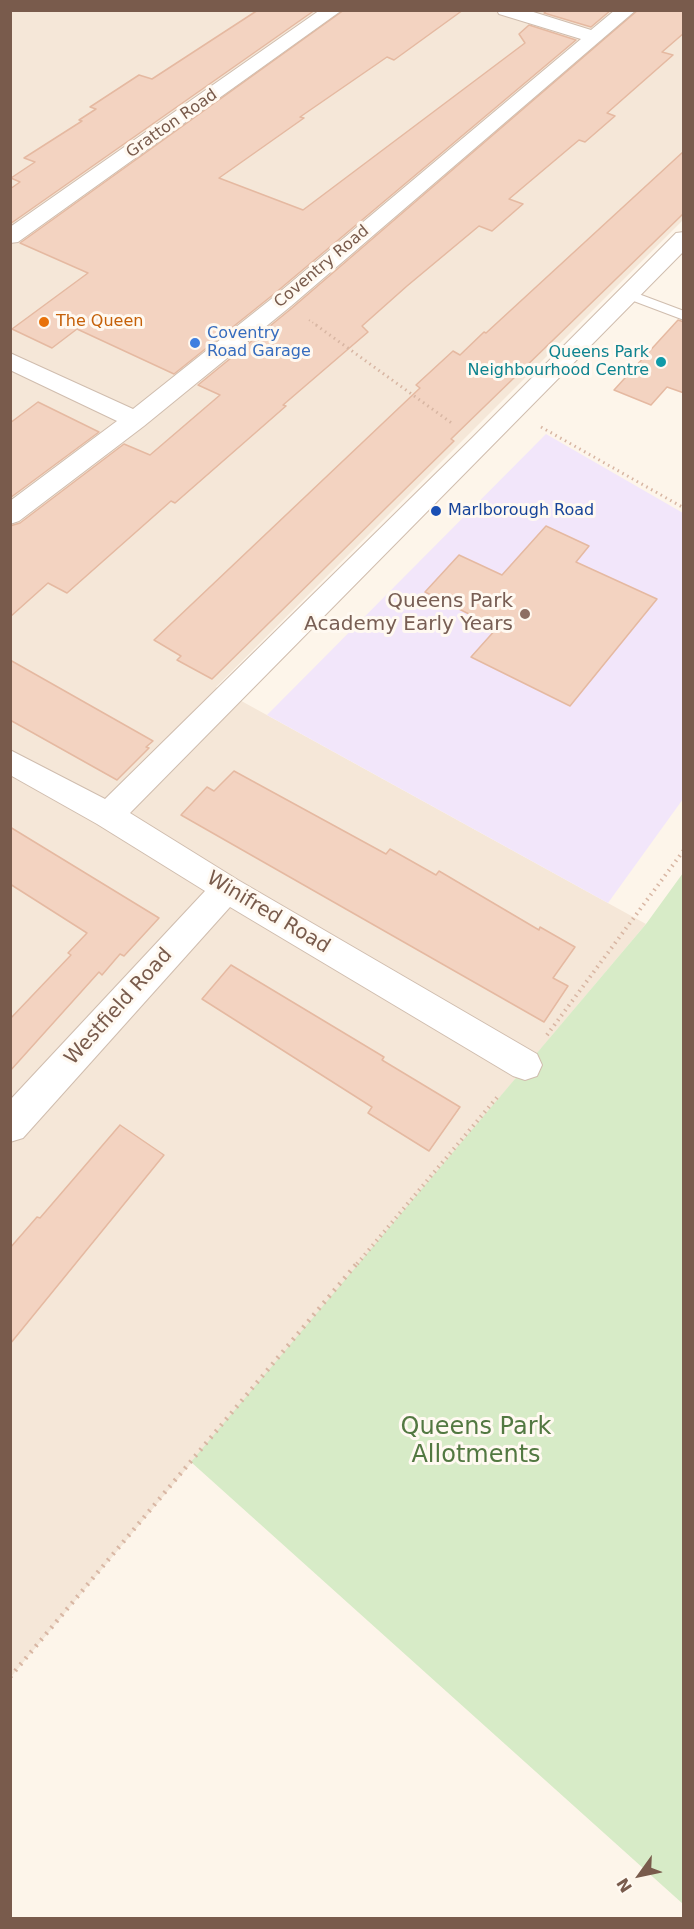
<!DOCTYPE html>
<style>
body{margin:0}
#map{position:relative;width:694px;height:1929px;overflow:hidden;background:#fdf5ea;font-family:"DejaVu Sans",sans-serif}
canvas{display:block}
.frame{position:absolute;inset:0;border:12px solid #795b4c;pointer-events:none}
.north{position:absolute;left:610px;top:1845px;width:60px;height:60px;-webkit-text-stroke:4px #fff9f1;paint-order:stroke;rotate:237deg;font-size:16px;font-weight:700;line-height:24px;text-align:center;color:#795b4c}
.north::after{content:'';display:block;margin:auto;width:21px;height:27px;background:#795b4c;clip-path:polygon(50% 0,100% 100%,50% 72%,0 100%)}
</style>
<div id="map">
<canvas width="694" height="1929"></canvas>
<div class="frame"></div>
<div class="north">N</div>
</div>
<script>
const c = document.querySelector('canvas').getContext('2d');
c.lineJoin = 'round';
function fill(path, color) { c.fillStyle = color; c.fill(path, 'evenodd'); }
const poly = rows => new Path2D(rows.map(r => 'M' + r).join(''));
function strokePath(path, color, width, dash) { c.strokeStyle = color; c.lineWidth = width; c.lineCap = dash ? 'butt' : 'round'; c.setLineDash(dash || []); c.stroke(path); }
function write(font, color, halo, rows, align = 'center') {
  c.font = font + ' "DejaVu Sans",sans-serif'; c.lineWidth = 6; c.setLineDash([]); c.textBaseline = 'middle'; c.strokeStyle = halo; c.fillStyle = color; for (const [text, x, y, turn = 0] of rows) {
    c.save(); c.translate(x, y); c.rotate((+turn || 0) * Math.PI / 180); c.textAlign = isNaN(turn) ? turn : align; if (halo) c.strokeText(text, 0, 0); c.fillText(text, 0, 0); c.restore();
  }
}
fill(poly([
 [11,11,683,11,683,220,216,687,646,924,11,1677]
]), '#f5e7d8');
fill(poly([
 [546,434,683,513,683,799,608,903,267,715]
]), '#f2e6fa');
fill(poly([
 [683,873,683,1904,191,1462,646,924]
]), '#d7ebc7');
const building = poly([
 [258,10,315,10,10,224,10,189,20,182,11,178,35,162,24,158,82,121,79,120,96,109,90,107,139,75,152,79,258,10],
 [344,10,463,10,394,60,387,57,300,117,304,118,219,178,303,210,525,43,519,34,529,25,576,40,274,294,174,374,77,329,52,348,12,329,88,273,20,243,344,10],
 [548,10,611,10,591,27,544,13,548,10],
 [638,10,684,10,684,33,662,52,673,55,607,113,615,116,585,142,579,140,509,199,523,204,492,231,479,226,407,286,362,326,368,332,283,405,286,406,175,503,171,501,67,593,48,583,10,617,10,526,20,523,124,444,150,455,220,395,198,385,292,308,638,10],
 [684,151,684,213,451,439,454,441,212,679,177,660,181,656,154,640,420,388,416,385,453,351,460,355,484,332,486,333,684,151],
 [678,320,684,322,684,393,667,387,651,405,614,390,678,320],
 [38,402,99,432,10,498,10,423,38,402],
 [546,526,589,546,576,562,657,599,570,706,471,657,497,628,425,592,459,555,502,575,546,526],
 [10,660,153,741,146,747,149,748,117,780,10,720,10,660],
 [234,771,386,854,390,849,436,875,439,871,539,930,540,927,575,947,553,978,568,986,544,1022,181,815,207,787,214,791,234,771],
 [10,827,159,918,124,956,120,954,102,975,99,972,10,1071,10,1019,71,955,68,953,87,933,10,884,10,827],
 [231,965,384,1057,382,1060,460,1107,429,1151,368,1113,372,1107,202,999,231,965],
 [120,1125,164,1155,10,1344,10,1248,37,1217,40,1218,120,1125]
]);
fill(building, '#f3d3c1');
strokePath(building, '#e5b9a1', 1.5);
const lane = poly([
 [628,290,684,311,684,320,623,297,621,294,623,291,628,290]
]);
const street = poly([
 [320,10,342,10,18,242,10,243,10,227,320,10],
 [497,10,527,10,591,30,615,10,636,10,291,306,144,426,19,521,10,524,10,501,117,421,10,370,10,353,133,409,275,296,581,39,499,14,497,10],
 [684,232,684,251,130,813,238,880,537,1054,542,1065,537,1076,525,1080,513,1076,230,907,23,1138,10,1142,10,1100,205,891,97,824,10,775,10,750,105,799,472,438,676,233,684,232]
]);
strokePath(lane, '#d0bdae', 2);
strokePath(street, '#d0bdae', 2);
strokePath(poly([
 [309,320,318,326]
]), '#d8b6a3', 2, [1, 3]);
strokePath(poly([
 [316,325,453,424],
 [541,427,684,508]
]), '#d8b6a3', 3, [1.5, 4]);
strokePath(poly([
 [547,1035,684,850],
 [357,1264,499,1095]
]), '#d8b6a3', 4, [1.5, 4.5]);
strokePath(poly([
 [10,1677,358,1262]
]), '#d8b6a3', 4.5, [2, 6]);
fill(lane, '#fff');
fill(street, '#fff');
for (const [x, y, r, color] of [
 [44,322,6,"#e8710a"],
 [195,343,6,"#3f7fe0"],
 [661,362,6,"#0f9aa8"],
 [436,511,6,"#1a4fb4"],
 [525,614,6,"#8d6e63"]
]) { const dot = new Path2D(); dot.arc(x, y, r, 0, 2 * Math.PI); c.fillStyle = color; c.fill(dot); strokePath(dot, '#fff9f1', 2); }
write('16px', '#795b4c', '#fff9f1', [
 ["Gratton Road",172,124,-35],
 ["Coventry Road",322,267,-40]
]);
write('16px', '#c56008', '#fff9f1', [
 ["The Queen",56,322]
], 'left');
write('16px', '#366cbe', '#fff9f1', [
 ["Coventry",207,334],
 ["Road Garage",207,352]
], 'left');
write('16px', '#0d838f', '#fff9f1', [
 ["Queens Park",649,353],
 ["Neighbourhood Centre",649,371]
], 'right');
write('16px', '#164399', '#fff9f1', [
 ["Marlborough Road",448,511]
], 'left');
write('20px', '#785e54', '#fff9f1', [
 ["Queens Park",513,602],
 ["Academy Early Years",513,625]
], 'right');
write('20px', '#795b4c', '#fff9f1', [
 ["Winifred Road",268,913,31],
 ["Westfield Road",119,1007,-48]
]);
write('24px', '#527841', '#fff9f1', [
 ["Queens Park",476,1428],
 ["Allotments",476,1456]
]);
</script>
